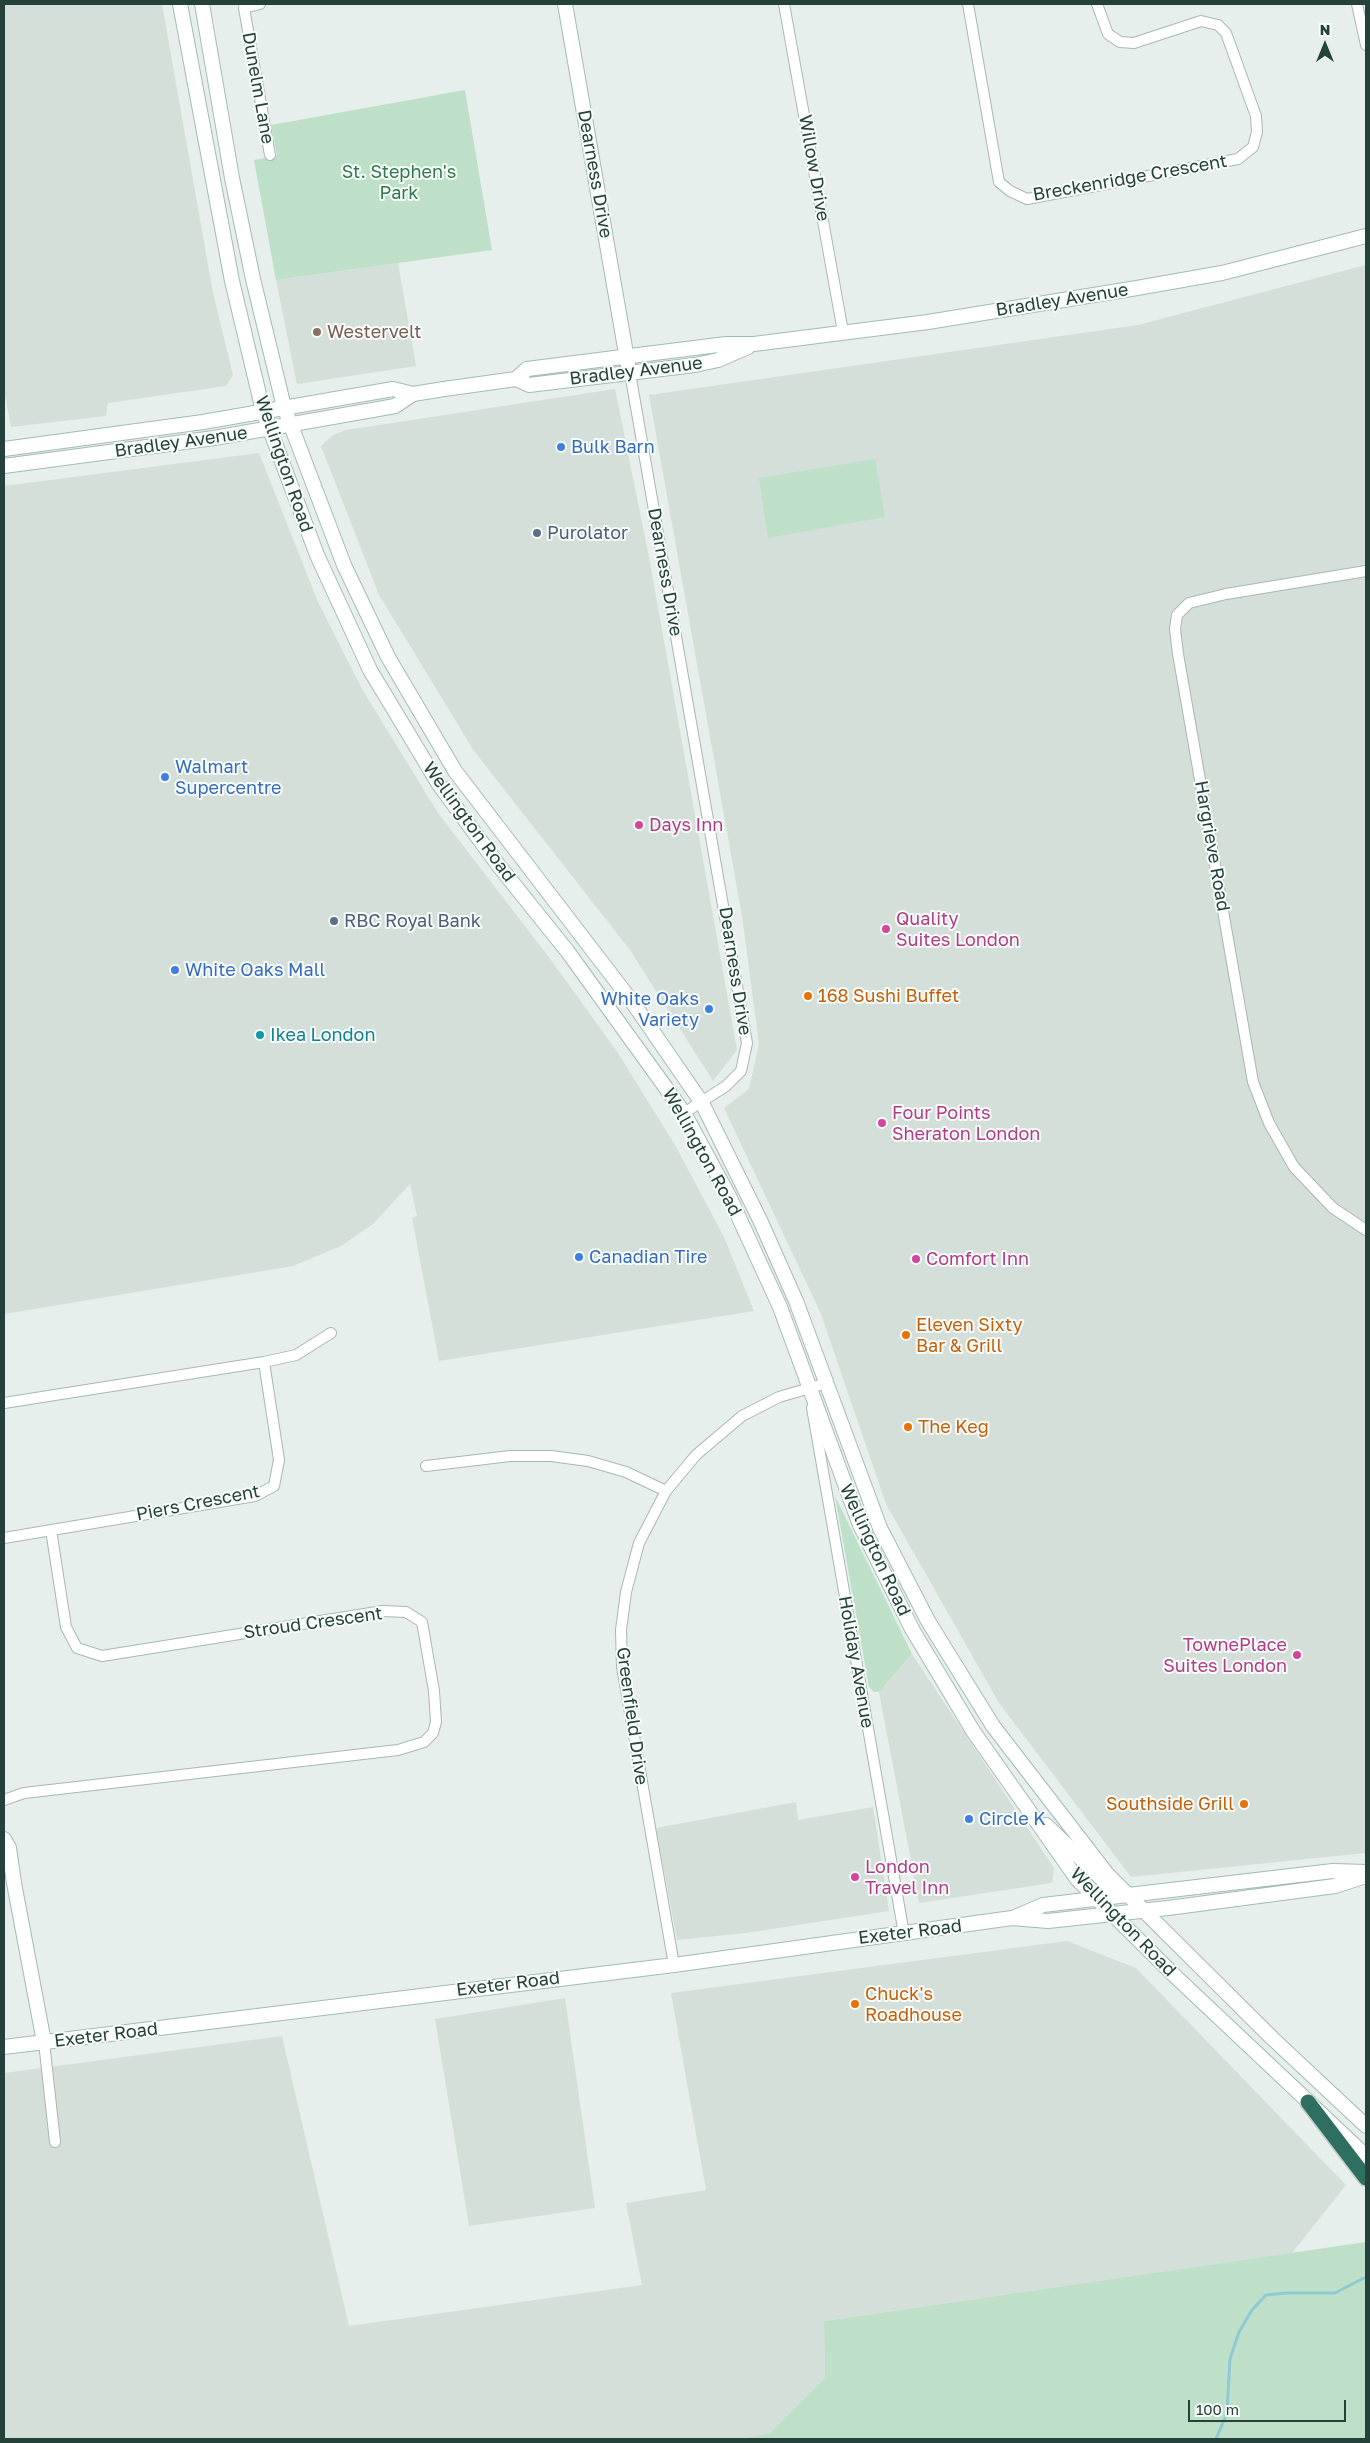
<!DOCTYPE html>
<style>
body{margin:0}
#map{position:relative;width:1370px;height:2443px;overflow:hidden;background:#e6efeb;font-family:"Golos Text",sans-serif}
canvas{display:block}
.frame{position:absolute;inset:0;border:5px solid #24423a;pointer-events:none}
.north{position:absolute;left:1300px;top:20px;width:50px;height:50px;-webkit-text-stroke:4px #f7fbf9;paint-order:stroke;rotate:0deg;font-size:14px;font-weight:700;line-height:20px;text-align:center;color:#24423a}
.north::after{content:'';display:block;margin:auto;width:18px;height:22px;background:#24423a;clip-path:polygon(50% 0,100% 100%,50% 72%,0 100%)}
.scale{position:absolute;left:1188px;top:2400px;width:158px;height:22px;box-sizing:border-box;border:2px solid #24423a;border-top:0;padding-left:6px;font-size:15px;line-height:18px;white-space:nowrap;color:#24423a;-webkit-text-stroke:4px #f7fbf9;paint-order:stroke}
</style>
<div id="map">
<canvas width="1370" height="2443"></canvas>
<div class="frame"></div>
<div class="north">N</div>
<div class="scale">100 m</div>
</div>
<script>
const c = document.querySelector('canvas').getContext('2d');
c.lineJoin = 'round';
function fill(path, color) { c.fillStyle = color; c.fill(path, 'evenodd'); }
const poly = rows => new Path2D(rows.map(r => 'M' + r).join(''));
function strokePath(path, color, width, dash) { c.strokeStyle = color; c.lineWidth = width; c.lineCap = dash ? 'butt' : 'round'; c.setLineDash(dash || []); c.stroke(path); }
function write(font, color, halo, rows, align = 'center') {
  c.font = font + ' "Golos Text",sans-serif'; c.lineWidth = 4; c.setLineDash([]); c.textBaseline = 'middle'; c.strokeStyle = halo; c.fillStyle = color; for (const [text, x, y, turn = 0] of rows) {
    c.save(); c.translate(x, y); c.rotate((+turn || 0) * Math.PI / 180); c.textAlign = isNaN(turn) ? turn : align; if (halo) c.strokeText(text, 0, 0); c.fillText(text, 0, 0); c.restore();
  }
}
fill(poly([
 [4,4,162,4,213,293,233,375,226,386,108,403,106,416,11,427,4,390],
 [398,263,416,366,297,384,276,280],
 [1366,265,1366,1853,1131,1877,999,1703,886,1504,821,1314,724,1108,749,1089,759,1044,742,916,649,395,1138,325],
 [615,389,649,557,737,1050,713,1081,630,950,474,751,379,595,321,446,333,435,346,430],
 [259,453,318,602,362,689,438,813,551,960,618,1053,675,1145,724,1237,754,1311,439,1361,412,1218,417,1216,410,1184,373,1224,341,1246,293,1266,4,1314,4,486],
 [912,1654,1054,1868,1052,1883,919,1903,879,1692],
 [796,1802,798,1820,873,1807,889,1911,746,1933,677,1940,656,1828],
 [1067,1941,1136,1968,1346,2185,1292,2253,824,2321,825,2378,770,2433,740,2439,4,2439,4,2073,282,2036,349,2326,642,2285,626,2203,706,2190,671,1993],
 [565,1998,595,2208,469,2226,435,2019]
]), '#d4dfda');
fill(poly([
 [465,90,492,250,276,280,254,160,277,156,271,125],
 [875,459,885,517,768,538,759,478],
 [835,1496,912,1654,879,1692,874,1692,869,1687],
 [1366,2242,1366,2439,740,2439,770,2433,825,2378,824,2321]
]), '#bfe0c8');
strokePath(poly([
 [1216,2439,1227,2413,1230,2359,1239,2332,1252,2310,1266,2295,1287,2293,1335,2293,1366,2277]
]), '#8ec9d4', 3);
const street = poly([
 [260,4,244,8,270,155],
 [784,4,843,332],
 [968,4,999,182,1010,191,1027,199,1238,159,1253,147,1257,132,1256,116,1226,33,1218,25,1201,21,1134,43,1120,42,1108,34,1097,4],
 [1357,4,1366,45],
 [630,373,747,1043,741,1071,726,1086,684,1113],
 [1366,571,1226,594,1189,603,1177,615,1175,629,1178,654,1253,1082,1269,1123,1294,1167,1333,1208,1366,1230],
 [264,1362,296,1355,331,1333],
 [4,1403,264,1362,279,1460,274,1486,255,1496,4,1538],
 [812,1408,904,1934],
 [426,1466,510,1456,551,1456,588,1461,626,1472,666,1491],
 [4,1800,24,1793,398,1750,424,1742,433,1733,436,1722,434,1691,422,1622,406,1612,383,1611,102,1656,77,1648,66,1627,51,1530],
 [674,1965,622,1667,621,1630,626,1592,639,1543,666,1491,696,1455,742,1416,779,1397,827,1383],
 [44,2042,55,2142]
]);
const secondary = poly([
 [180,4,232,281,263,411,317,555,370,670,438,783,499,866,568,952,684,1113,729,1196,780,1307,860,1525,912,1629,973,1731,1077,1879,1176,1977,1366,2156],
 [202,4,232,178,253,279,284,407,344,565,388,657,455,771,633,1003,702,1103,760,1220,796,1301,880,1528,928,1621,993,1726,1107,1874,1272,2038,1366,2126],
 [565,4,628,365],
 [516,379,527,369,726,344,754,344,928,322,1137,288,1222,273,1366,236],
 [4,449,203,422,393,389,413,394],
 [4,466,214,438,395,406,413,394,444,389,516,379,529,385,695,365,718,360,748,347],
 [1046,1825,1108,1885],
 [4,1839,9,1848,14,1883,44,2042],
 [1015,1917,1043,1905,1333,1871,1366,1872],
 [4,2047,674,1965,1012,1918,1048,1921,1168,1908,1335,1886,1366,1876]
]);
const highway = poly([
 [1308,2102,1366,2178]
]);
strokePath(street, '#a8b8b2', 12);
strokePath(secondary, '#a4bbb3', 16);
strokePath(highway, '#c2cac8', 18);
strokePath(street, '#fff', 10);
strokePath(secondary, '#fff', 14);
strokePath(highway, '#2f6f62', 15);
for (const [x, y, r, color] of [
 [317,332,5,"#8d6e63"],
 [561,447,5,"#3f7fe0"],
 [537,533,5,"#5c6f8a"],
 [165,777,5,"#3f7fe0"],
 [639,825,5,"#d1479c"],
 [334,921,5,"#5c6f8a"],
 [886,929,5,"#d1479c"],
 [175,970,5,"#3f7fe0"],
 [808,996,5,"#e8710a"],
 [709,1009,5,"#3f7fe0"],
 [260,1035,5,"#0f9aa8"],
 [882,1123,5,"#d1479c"],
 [579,1257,5,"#3f7fe0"],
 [916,1259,5,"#d1479c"],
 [906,1335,5,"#e8710a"],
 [908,1427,5,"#e8710a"],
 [1297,1655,5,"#d1479c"],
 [1244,1804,5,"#e8710a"],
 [969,1819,5,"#3f7fe0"],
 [855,1877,5,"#d1479c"],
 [855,2004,5,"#e8710a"]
]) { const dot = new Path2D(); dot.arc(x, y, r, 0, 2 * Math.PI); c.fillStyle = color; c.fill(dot); strokePath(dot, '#f7fbf9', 2); }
write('18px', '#24423a', '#f7fbf9', [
 ["Dunelm Lane",258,88,80],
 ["Willow Drive",814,168,80],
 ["Dearness Drive",595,174,80],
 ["Breckenridge Crescent",1130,178,-10],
 ["Bradley Avenue",1062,300,-9],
 ["Bradley Avenue",636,371,-7],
 ["Bradley Avenue",181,442,-8],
 ["Wellington Road",284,464,71],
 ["Dearness Drive",665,572,80],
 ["Wellington Road",469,822,54],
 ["Hargrieve Road",1212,846,80],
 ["Dearness Drive",735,971,81],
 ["Wellington Road",702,1152,61],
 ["Piers Crescent",198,1503,-11],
 ["Wellington Road",875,1550,65],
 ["Stroud Crescent",313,1623,-8],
 ["Holiday Avenue",856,1662,80],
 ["Greenfield Drive",632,1716,82],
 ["Wellington Road",1123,1922,46],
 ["Exeter Road",910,1932,-7],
 ["Exeter Road",508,1984,-7],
 ["Exeter Road",106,2035,-7]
]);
write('18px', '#2d7a4b', '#f7fbf9', [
 ["St. Stephen's",399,172],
 ["Park",399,193]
]);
write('18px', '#785e54', '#f7fbf9', [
 ["Westervelt",327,332]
], 'left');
write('18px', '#366cbe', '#f7fbf9', [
 ["Bulk Barn",571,447],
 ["Walmart",175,767],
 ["Supercentre",175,788],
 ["White Oaks Mall",185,970],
 ["White Oaks",699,999,"right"],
 ["Variety",699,1020,"right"],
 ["Canadian Tire",589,1257],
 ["Circle K",979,1819]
], 'left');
write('18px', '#4e5e75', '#f7fbf9', [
 ["Purolator",547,533],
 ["RBC Royal Bank",344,921]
], 'left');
write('18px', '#b23c85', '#f7fbf9', [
 ["Days Inn",649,825],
 ["Quality",896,919],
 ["Suites London",896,940],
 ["Four Points",892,1113],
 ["Sheraton London",892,1134],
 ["Comfort Inn",926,1259],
 ["TownePlace",1287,1645,"right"],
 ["Suites London",1287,1666,"right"],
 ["London",865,1867],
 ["Travel Inn",865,1888]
], 'left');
write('18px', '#c56008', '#f7fbf9', [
 ["168 Sushi Buffet",818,996],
 ["Eleven Sixty",916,1325],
 ["Bar & Grill",916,1346],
 ["The Keg",918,1427],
 ["Southside Grill",1234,1804,"right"],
 ["Chuck's",865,1994],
 ["Roadhouse",865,2015]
], 'left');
write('18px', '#0d838f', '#f7fbf9', [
 ["Ikea London",270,1035]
], 'left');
</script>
